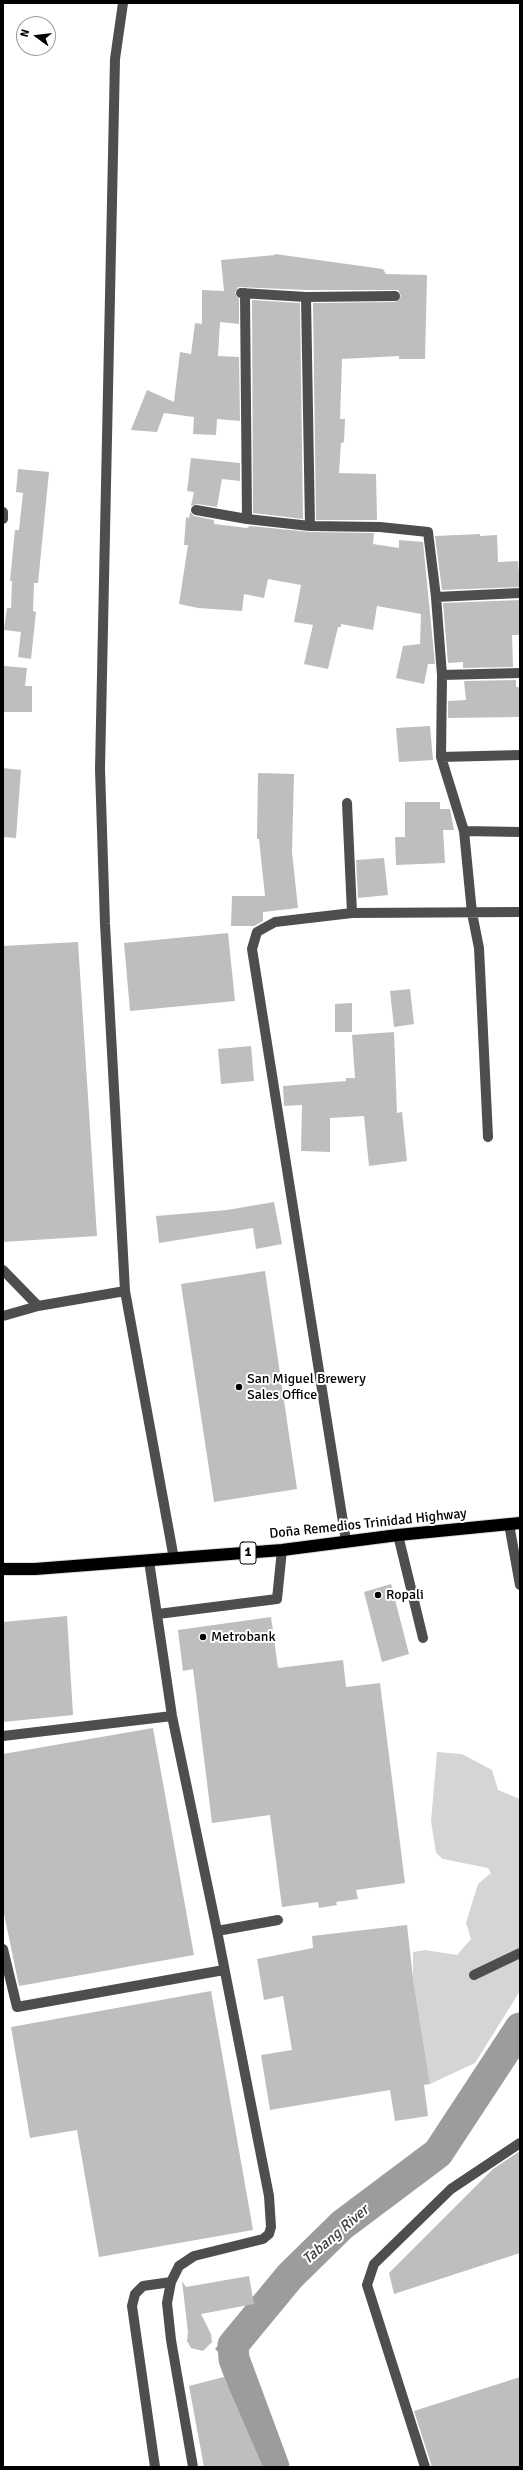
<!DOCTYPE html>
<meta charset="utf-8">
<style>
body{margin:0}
#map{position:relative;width:523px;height:2470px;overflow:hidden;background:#fff;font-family:Signika,sans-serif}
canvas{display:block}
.frame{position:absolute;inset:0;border:4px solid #000;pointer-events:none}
.north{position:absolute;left:16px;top:16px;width:40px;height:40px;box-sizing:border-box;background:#fff;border:1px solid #999;border-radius:50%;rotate:285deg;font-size:11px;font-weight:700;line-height:16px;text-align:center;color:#000}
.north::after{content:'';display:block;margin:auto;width:14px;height:18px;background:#000;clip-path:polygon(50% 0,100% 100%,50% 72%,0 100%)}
</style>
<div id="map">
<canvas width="523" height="2470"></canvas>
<div class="frame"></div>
<div class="north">N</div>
</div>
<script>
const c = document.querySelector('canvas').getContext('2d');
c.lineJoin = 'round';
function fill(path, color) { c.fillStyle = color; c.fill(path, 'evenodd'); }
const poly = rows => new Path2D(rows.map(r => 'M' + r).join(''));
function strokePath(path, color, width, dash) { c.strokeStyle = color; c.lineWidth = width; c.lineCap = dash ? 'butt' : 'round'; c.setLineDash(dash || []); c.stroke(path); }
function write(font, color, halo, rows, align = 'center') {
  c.font = font + ' Signika,sans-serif'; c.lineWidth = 4; c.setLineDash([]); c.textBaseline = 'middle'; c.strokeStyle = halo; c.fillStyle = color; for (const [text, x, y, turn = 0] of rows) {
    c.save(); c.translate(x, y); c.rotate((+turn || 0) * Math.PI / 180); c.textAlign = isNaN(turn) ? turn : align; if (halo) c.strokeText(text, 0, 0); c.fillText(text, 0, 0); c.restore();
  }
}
fill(poly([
 [437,1752,462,1754,492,1770,498,1790,520,1799,520,1991,475,2063,430,2084,413,1978,413,1952,425,1950,457,1955,471,1939,466,1923,478,1884,491,1873,488,1868,443,1859,436,1853,431,1821]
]), '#d5d5d5');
fill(poly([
 [249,2312,254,2312,249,2319,249,2323,245,2326,246,2327,234,2341,235,2352,232,2356,238,2359,240,2371,249,2383,254,2400,253,2422,243,2406,239,2395,241,2392,235,2384,227,2366,223,2363,223,2356,215,2349,230,2332,232,2325,243,2321]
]), '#9c9c9c');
strokePath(poly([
 [274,2467,234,2359,233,2345,290,2276,342,2225,438,2153,520,2028]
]), '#9c9c9c', 31);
fill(poly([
 [275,254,383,269,386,274,427,275,425,359,399,359,399,356,342,359,340,419,345,419,344,442,341,443,339,473,376,474,377,520,316,520,313,303,395,302,401,296,398,290,306,290,238,287,235,293,239,299,239,324,220,322,218,356,239,357,240,421,217,419,216,435,193,434,194,417,164,413,157,432,131,430,147,390,174,402,180,352,191,354,195,323,202,324,202,290,224,291,221,260,275,255],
 [252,300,300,303,303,519,253,513],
 [191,458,240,463,240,481,222,479,217,507,197,504,191,506,194,492,187,491],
 [18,469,49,472,38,583,34,583,33,611,36,612,31,659,18,657,21,632,4,630,7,608,11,608,12,581,10,581,15,530,19,530,23,493,16,492],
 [190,512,194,516,214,520,214,524,247,528,250,526,310,532,374,533,373,544,399,548,399,540,423,542,435,664,428,664,424,684,396,678,403,646,420,644,421,614,377,606,373,630,341,624,341,627,338,627,328,669,304,664,313,625,294,622,301,585,268,579,264,598,244,594,242,611,198,608,179,604,188,545,184,545,186,517,189,518],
 [480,534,480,536,497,535,498,562,518,561,520,587,442,590,435,536],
 [520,600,520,635,512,635,513,667,463,668,463,662,448,663,443,603],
 [4,666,27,668,25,686,32,686,32,712,3,712],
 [516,680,516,687,520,687,520,717,448,718,448,701,466,700,464,681],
 [430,726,433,760,399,762,396,728],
 [3,768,21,770,16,838,3,837],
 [258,773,294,774,292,852,298,908,263,912,263,921,254,926,231,926,232,896,265,896,259,839,257,839],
 [405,802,440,802,440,809,450,809,454,830,443,830,445,863,396,865,395,837,405,837],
 [384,858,388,895,358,898,356,860],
 [228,933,235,1001,130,1011,124,943],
 [78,942,97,1236,3,1242,3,946],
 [410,989,414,1024,394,1027,390,991],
 [352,1003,352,1032,335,1032,335,1004],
 [394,1032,397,1113,402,1112,407,1161,369,1166,364,1116,330,1118,330,1152,301,1151,302,1105,284,1106,283,1086,346,1081,346,1078,355,1078,352,1035],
 [251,1046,254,1081,221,1084,218,1049],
 [274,1202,282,1244,256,1249,253,1228,159,1243,156,1216,227,1210],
 [265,1271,297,1489,214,1502,181,1284],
 [391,1584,409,1654,382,1662,364,1592],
 [67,1616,73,1715,3,1722,3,1622],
 [271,1617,278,1668,343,1660,346,1687,380,1683,405,1883,356,1890,358,1899,336,1902,337,1905,319,1908,318,1902,282,1907,270,1815,212,1823,193,1669,183,1671,178,1630],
 [153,1728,194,1955,19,1986,3,1909,3,1754],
 [407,1925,413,1978,430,2084,424,2085,428,2116,395,2121,390,2090,270,2110,261,2055,292,2050,283,1996,264,2000,257,1959,313,1948,312,1936],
 [211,1991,253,2230,99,2257,77,2130,30,2138,11,2027],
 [520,2151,520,2253,394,2294,389,2273,493,2169],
 [249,2276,254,2304,201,2314,211,2334,212,2342,203,2351,191,2348,187,2341,188,2332,182,2281,186,2287],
 [224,2377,263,2467,204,2467,189,2386],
 [520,2377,520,2467,432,2467,414,2411]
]), '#bebebe');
const highway = poly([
 [3,1569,35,1569,282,1550,398,1535,520,1523]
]);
strokePath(highway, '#dbdbdb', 14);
strokePath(poly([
 [123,3,115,59,100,769,105,924,125,1291,174,1559],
 [241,293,306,297,395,296],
 [245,293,247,519],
 [306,297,310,526],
 [196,510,247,519,310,526,380,527,428,532,436,597,442,675,441,757,464,831,472,913,479,948,488,1137],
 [3,512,3,519],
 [436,597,520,593],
 [442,675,520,673],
 [441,757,520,755],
 [347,803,352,913],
 [464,831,520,832],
 [3,1270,38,1306],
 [3,1316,38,1306,125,1291],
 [509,1524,520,1585],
 [398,1535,423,1638],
 [346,1541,252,949,257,932,275,922,352,913,520,912],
 [149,1561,172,1716,217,1931,269,2196,271,2227,269,2234,263,2239,194,2256,179,2266,171,2282,167,2303,171,2340,193,2467],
 [158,1614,277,1599,282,1550],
 [3,1736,172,1716],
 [217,1931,278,1920],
 [3,1949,17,2007,224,1970],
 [474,1975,520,1953],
 [155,2467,132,2306,135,2294,143,2286,171,2282],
 [425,2467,367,2285,374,2264,451,2189,520,2143]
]), '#4e4e4e', 10);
strokePath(highway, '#000', 12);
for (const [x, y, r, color] of [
 [239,1387,4,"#000"],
 [378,1595,4,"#000"],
 [203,1637,4,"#000"]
]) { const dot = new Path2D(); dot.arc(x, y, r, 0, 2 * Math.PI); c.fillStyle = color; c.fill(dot); strokePath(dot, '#fff', 1.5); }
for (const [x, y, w] of [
 [248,1553,16]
]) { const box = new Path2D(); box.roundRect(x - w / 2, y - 11, w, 22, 3); c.fillStyle = '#fff'; c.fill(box); strokePath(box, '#000', 1); }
write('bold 13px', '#000', null, [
 ["1",248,1553]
]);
write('14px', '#000', '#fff', [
 ["San Miguel Brewery",247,1379],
 ["Sales Office",247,1395],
 ["Ropali",386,1595],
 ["Metrobank",211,1637]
], 'left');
write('14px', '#000', '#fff', [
 ["Doña Remedios Trinidad Highway",368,1524,-6]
]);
write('italic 15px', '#3d3d3d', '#fff', [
 ["Tabang River",336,2235,-41]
]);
</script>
